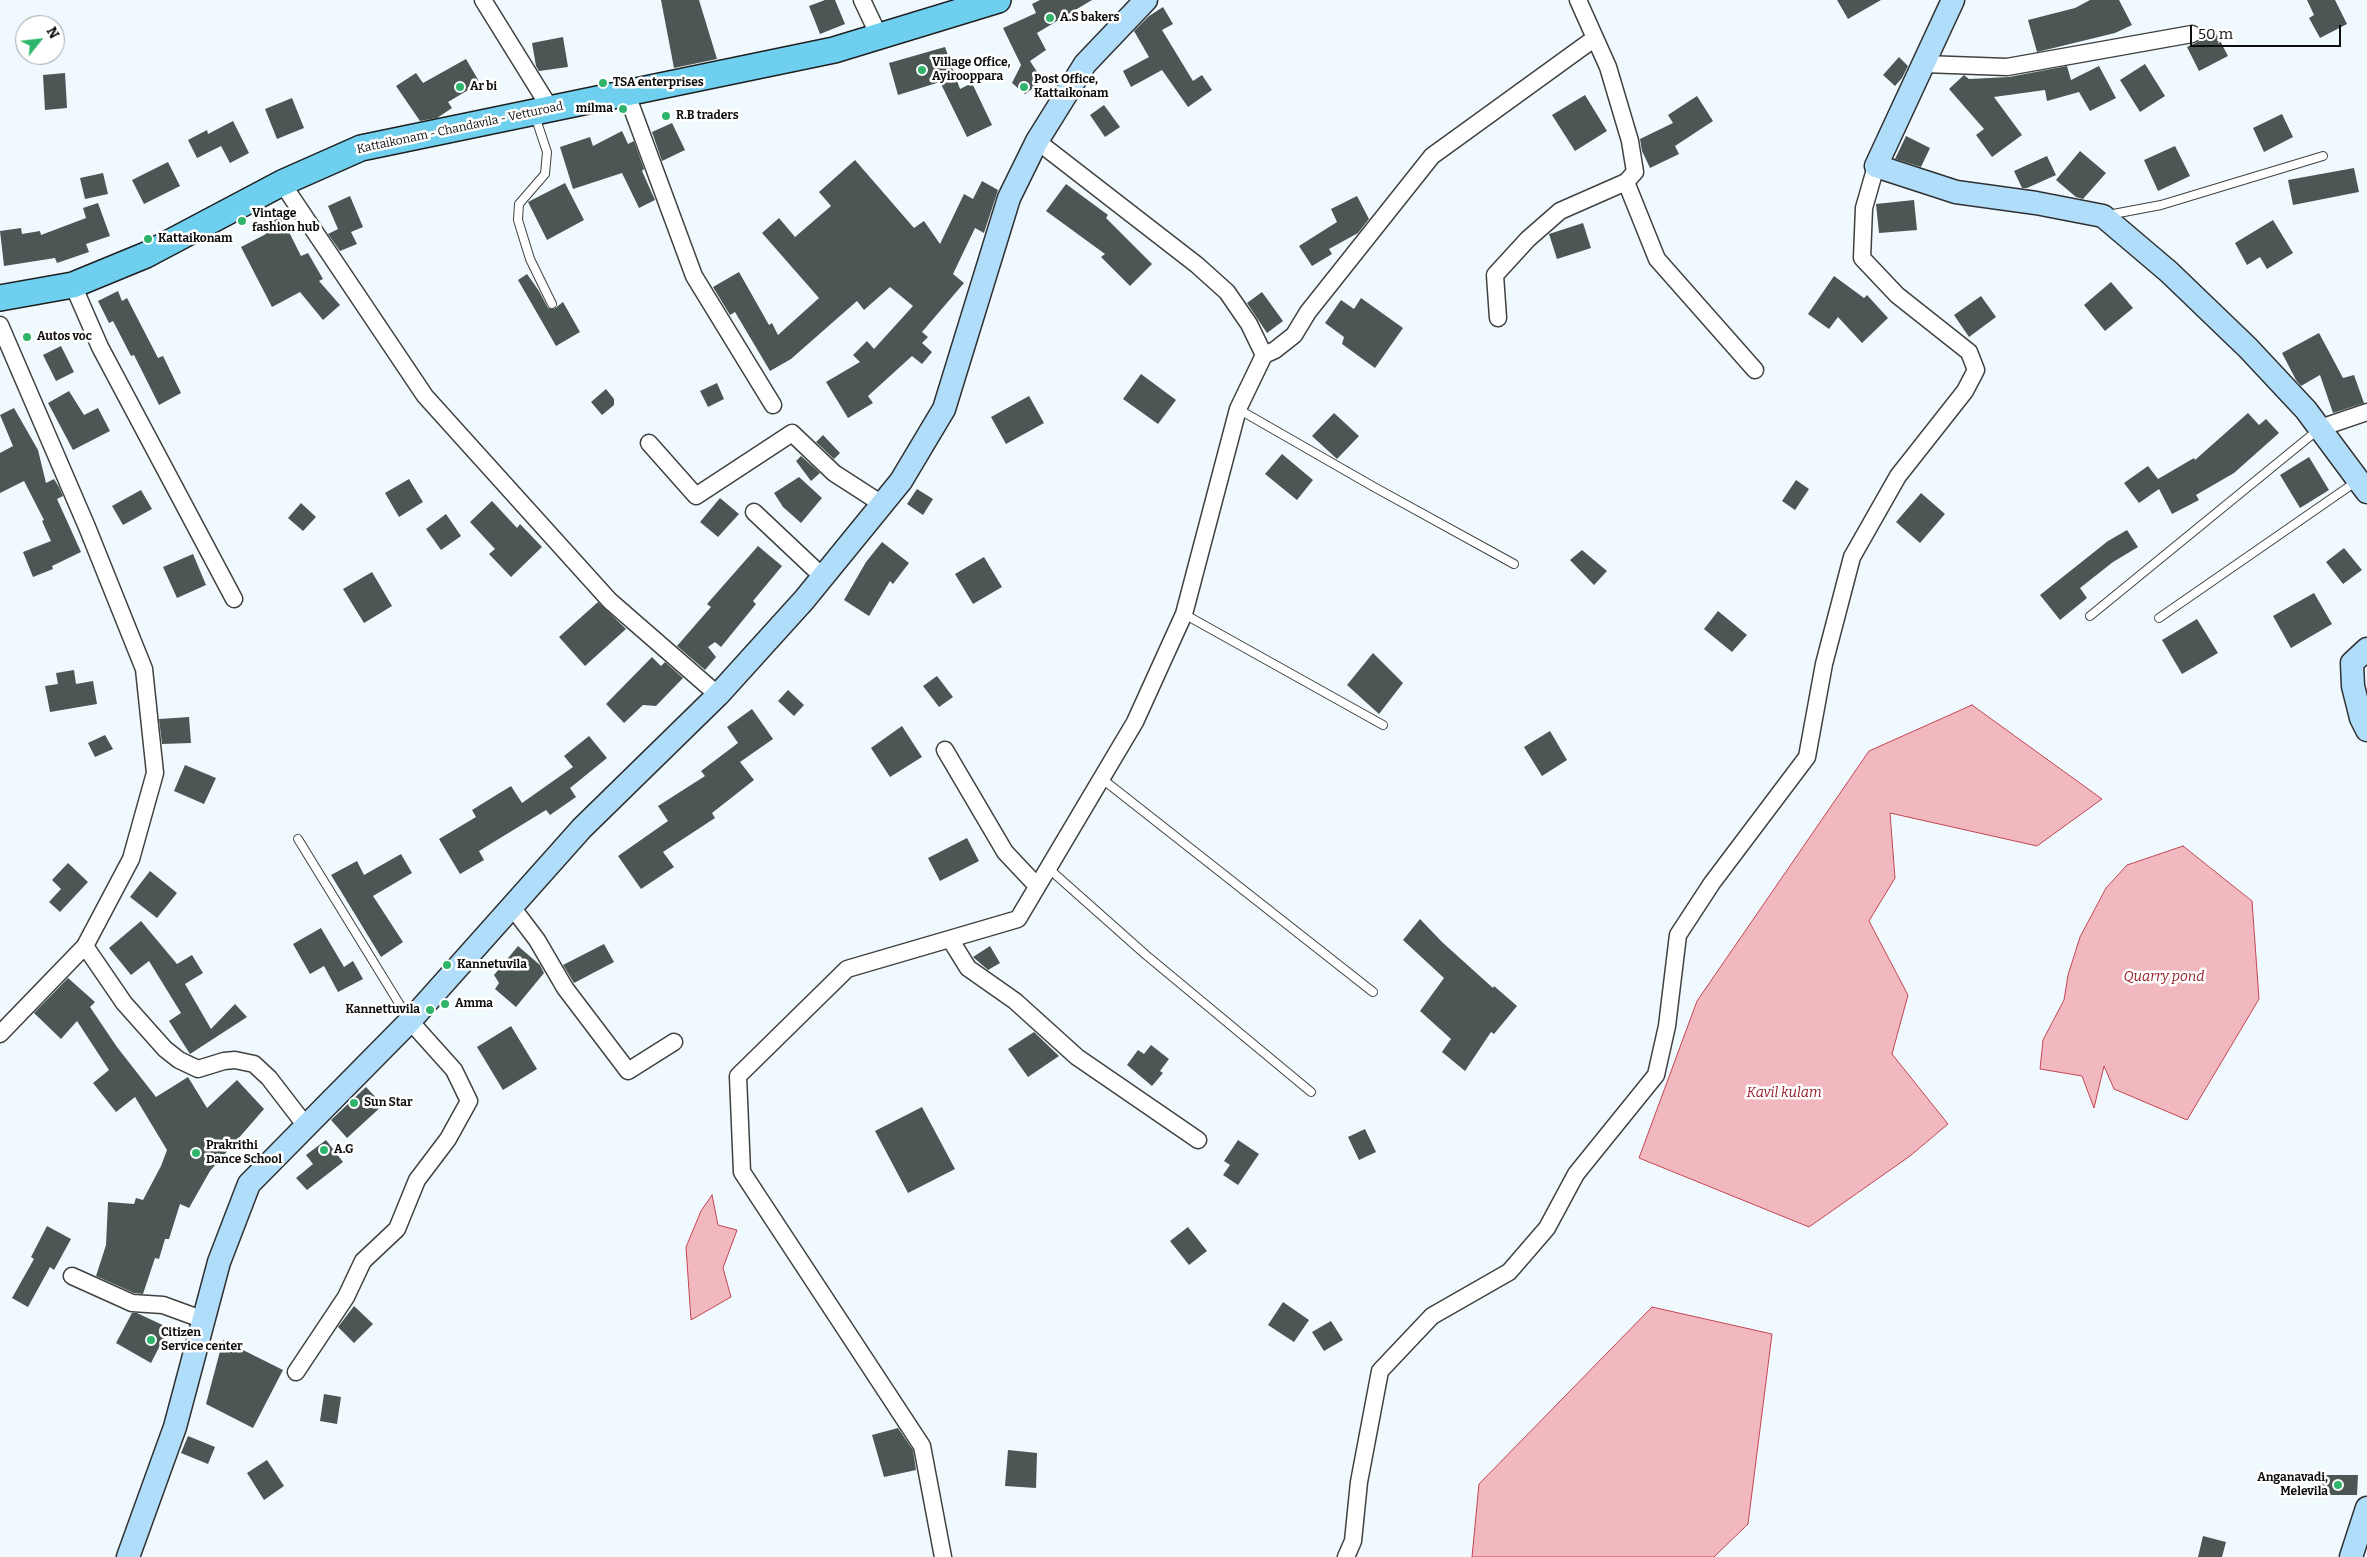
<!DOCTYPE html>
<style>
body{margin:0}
#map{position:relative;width:2367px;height:1557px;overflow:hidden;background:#f0fafe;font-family:Bitter,serif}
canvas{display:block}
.north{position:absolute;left:15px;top:15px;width:50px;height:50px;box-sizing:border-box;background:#fff;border:1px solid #9f9f9f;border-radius:50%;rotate:61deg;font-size:14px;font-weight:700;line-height:20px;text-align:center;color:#0e0e0e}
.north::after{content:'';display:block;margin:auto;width:18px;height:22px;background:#2fb56b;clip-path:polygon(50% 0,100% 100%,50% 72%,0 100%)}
.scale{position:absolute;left:2190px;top:25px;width:151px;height:22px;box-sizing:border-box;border:2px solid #0e0e0e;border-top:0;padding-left:6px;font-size:15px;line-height:18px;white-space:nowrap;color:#0e0e0e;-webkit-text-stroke:4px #fff;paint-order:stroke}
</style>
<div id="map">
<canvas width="2367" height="1557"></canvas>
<div class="north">N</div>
<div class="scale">50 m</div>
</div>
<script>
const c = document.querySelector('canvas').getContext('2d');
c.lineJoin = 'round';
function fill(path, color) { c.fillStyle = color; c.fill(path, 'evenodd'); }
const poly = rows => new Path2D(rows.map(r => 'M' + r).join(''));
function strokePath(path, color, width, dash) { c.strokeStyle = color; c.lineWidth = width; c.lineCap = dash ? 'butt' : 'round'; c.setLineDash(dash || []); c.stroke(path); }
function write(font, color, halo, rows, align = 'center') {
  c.font = font + ' Bitter,serif'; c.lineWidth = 5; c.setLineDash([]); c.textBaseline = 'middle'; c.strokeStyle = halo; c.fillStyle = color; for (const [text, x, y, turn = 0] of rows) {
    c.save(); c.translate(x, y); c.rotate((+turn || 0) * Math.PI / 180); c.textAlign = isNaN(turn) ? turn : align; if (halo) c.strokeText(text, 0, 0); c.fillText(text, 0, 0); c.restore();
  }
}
const water = poly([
 [1972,705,2102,799,2037,846,1890,813,1895,878,1869,921,1908,995,1892,1054,1948,1124,1910,1156,1809,1227,1639,1158,1697,1001,1869,751,1972,705],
 [2183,846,2252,901,2259,999,2187,1120,2114,1089,2104,1066,2094,1108,2082,1076,2040,1069,2043,1040,2064,1000,2068,975,2080,937,2106,888,2127,865,2183,846],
 [712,1195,718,1225,737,1230,723,1268,731,1297,691,1320,686,1247,701,1211,712,1195],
 [1652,1307,1772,1334,1748,1524,1714,1557,1472,1557,1479,1484,1652,1307]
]);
fill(water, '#f2b8c0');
strokePath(water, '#c44452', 1);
fill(poly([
 [661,0,699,0,717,59,674,68],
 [825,0,835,0,845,24,820,34,809,6],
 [1040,0,1092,0,1037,33,1046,50,1030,61,1043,81,1025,94,1012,83,1021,65,1003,28,1036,13,1032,4],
 [1837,0,1881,0,1848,19],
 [2090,0,2119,0,2132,25,2115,33,2037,52,2028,20,2075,8],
 [2307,0,2335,0,2347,24,2320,38,2309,18,2314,15],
 [1163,7,1173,24,1162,30,1193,81,1202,75,1212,90,1188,107,1162,70,1131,87,1123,71,1149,57,1134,31,1149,16],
 [2216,33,2228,56,2199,71,2187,47],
 [563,37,568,67,539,71,536,66,532,43],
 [945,47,960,89,972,83,992,125,967,137,940,82,898,95,889,63],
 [1899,57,1908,66,1902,78,1895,86,1883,75],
 [466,59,480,83,448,102,452,108,437,118,420,121,396,86,416,73,423,83],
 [2145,64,2165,96,2140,112,2120,80],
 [2067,66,2071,80,2099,66,2116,98,2090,111,2079,92,2047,101,2045,90,1994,97,2022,135,1992,157,1976,135,1984,129,1949,89,1964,75,1969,79,2009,77],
 [65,73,67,108,45,110,43,75],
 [1585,95,1607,131,1575,151,1552,115],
 [1697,96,1713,121,1675,146,1679,154,1650,168,1642,151,1640,139,1673,123,1668,115],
 [292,98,304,128,277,139,265,109],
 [1104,105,1120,127,1105,137,1090,115],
 [2282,114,2293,137,2264,152,2253,128],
 [233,121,249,153,230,163,221,146,197,158,188,140,207,130,208,134],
 [672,123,685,150,662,161,652,132],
 [622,131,628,144,634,141,644,169,642,171,655,200,639,208,622,173,573,189,560,147,590,137,593,146],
 [1906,136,1930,148,1921,167,1895,159],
 [2175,146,2190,176,2158,191,2144,160],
 [2080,151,2106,173,2083,199,2076,197,2056,180],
 [2047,156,2056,175,2027,188,2022,188,2014,171],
 [855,160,914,228,924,221,940,244,964,194,973,199,982,181,998,190,984,233,975,228,953,274,964,283,922,332,928,337,922,343,932,352,922,364,912,356,868,396,873,403,848,418,826,382,860,362,853,355,867,341,874,349,913,306,890,287,864,310,857,301,791,359,770,371,735,312,730,315,713,287,739,272,769,325,772,323,778,335,819,298,762,233,779,218,795,237,831,206,819,192],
 [168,162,180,186,144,204,132,180],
 [2354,168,2359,192,2293,205,2288,180],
 [103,173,108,194,85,199,80,178],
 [565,183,584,220,547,240,528,202],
 [1066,184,1108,215,1106,218,1152,264,1130,286,1101,257,1105,254,1046,211],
 [350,196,363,227,351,232,357,244,340,251,328,234,338,229,328,206],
 [1357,196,1369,219,1358,233,1329,249,1332,254,1312,266,1299,246,1337,222,1331,209],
 [1914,200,1917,230,1879,233,1876,204],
 [98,203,110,236,86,244,89,252,57,263,55,258,4,266,0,231,21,228,22,234,40,231,41,235,86,218,83,208],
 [281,216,301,256,308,253,323,279,319,281,340,305,323,320,300,292,272,307,241,247,266,234,263,227],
 [2273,220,2293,253,2267,269,2260,257,2247,265,2235,243],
 [1583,223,1591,248,1557,259,1549,234],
 [527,274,539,291,548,308,554,309,563,302,580,332,556,346,518,280],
 [1834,276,1864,298,1867,295,1888,318,1862,343,1838,317,1829,329,1808,314],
 [2111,282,2133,308,2105,331,2084,305],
 [118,291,122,301,127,298,158,358,163,356,181,393,159,405,134,355,131,356,113,321,109,323,98,301],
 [1262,292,1283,321,1267,333,1247,303],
 [1981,296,1996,317,1969,337,1954,315],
 [1361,298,1403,328,1375,368,1342,344,1344,337,1325,323,1341,300,1354,309],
 [2319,333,2343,378,2354,375,2364,403,2333,413,2320,375,2301,386,2296,380,2282,353],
 [61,346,74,372,56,381,43,355],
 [1141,374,1176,400,1158,424,1123,399],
 [717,383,724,399,708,407,700,391],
 [606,389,614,399,614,405,602,415,591,402],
 [69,391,84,415,98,408,110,431,73,450,48,403],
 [1029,396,1044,423,1006,444,991,417],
 [14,408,38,450,46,483,54,479,59,487,63,496,57,499,81,552,52,566,53,569,33,577,23,552,51,541,42,521,44,520,24,481,0,493,0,453,13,446,0,415],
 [1334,413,1359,436,1337,459,1312,436],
 [2248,413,2259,425,2266,419,2279,433,2234,473,2196,495,2199,500,2172,514,2159,489,2139,503,2124,483,2148,466,2158,479,2194,458,2195,460],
 [823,435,840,453,834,459,816,442],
 [1282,454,1313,480,1297,500,1265,474],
 [801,456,820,473,811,481,796,461],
 [2309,457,2329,490,2300,508,2280,475],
 [799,477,822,498,801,523,783,507,774,493],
 [409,479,423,502,399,517,385,493],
 [1796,480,1809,489,1795,510,1782,501],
 [917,489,933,499,923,515,907,504],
 [141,490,152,509,123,525,112,506],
 [1921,493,1945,514,1920,543,1896,522],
 [720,498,739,514,718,537,700,522],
 [492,501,517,528,520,524,542,547,511,577,489,554,495,549,470,522],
 [301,503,316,517,303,531,288,518],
 [446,514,461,536,441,550,426,529],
 [2127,530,2138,547,2113,562,2080,588,2087,598,2060,620,2040,595,2108,541],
 [882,542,909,563,893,584,890,581,869,616,844,600,866,562],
 [758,546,782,566,753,601,756,604,721,647,715,642,708,647,716,657,705,670,677,646,711,607,707,604],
 [2344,548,2362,570,2343,584,2326,562],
 [1582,550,1607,571,1594,585,1570,560],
 [193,554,206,585,177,598,163,567],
 [984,557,1002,587,973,604,955,574],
 [372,572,392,606,364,623,343,589],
 [2314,593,2332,624,2291,648,2273,616],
 [598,602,626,629,585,666,559,637],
 [1718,611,1747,635,1732,652,1704,629],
 [2197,619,2218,653,2182,674,2162,640],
 [1373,653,1403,683,1379,714,1347,685],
 [652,657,661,666,665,662,683,678,656,706,643,705,624,723,606,704],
 [74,670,76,684,93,681,97,704,50,712,45,686,58,684,56,673],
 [937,676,953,697,939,707,923,686],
 [788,690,804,705,794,716,778,701],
 [752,709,773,739,740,762,754,780,712,813,715,818,663,852,674,867,641,889,618,856,668,821,658,806,705,776,701,771,738,743,727,727],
 [189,717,191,743,162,744,159,719],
 [902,726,922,757,890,777,871,748],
 [1550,731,1567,760,1542,776,1524,747],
 [105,735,113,749,95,757,88,743],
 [589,736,607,758,570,788,576,797,550,815,546,810,479,851,484,860,460,874,439,839,476,817,472,810,511,786,522,803,573,767,564,756],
 [185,765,216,778,204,804,174,791],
 [967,838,979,861,940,881,928,858],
 [401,854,412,873,373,896,403,942,381,957,331,875,357,861,364,875],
 [68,863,88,882,60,912,49,902,61,889,52,880],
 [150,871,177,893,157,918,130,897],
 [1420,919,1442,942,1493,988,1494,986,1517,1006,1494,1034,1491,1032,1465,1071,1442,1052,1451,1039,1420,1011,1444,978,1403,940],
 [141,921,177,964,192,955,203,973,185,984,211,1029,235,1004,247,1017,190,1054,169,1021,181,1013,149,961,131,975,109,948],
 [321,928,344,967,353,961,363,979,338,992,324,966,310,974,293,944],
 [604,944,614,962,574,983,563,965],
 [518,946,540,965,544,973,516,1007,495,989,499,983,494,975],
 [990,946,1000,963,988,970,973,957],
 [68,978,95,1002,90,1007,117,1047,156,1097,188,1077,207,1108,237,1080,264,1109,210,1171,189,1208,180,1204,169,1239,165,1239,159,1259,155,1258,143,1294,134,1293,96,1276,106,1245,108,1202,134,1204,136,1198,143,1200,161,1166,167,1150,135,1097,116,1112,93,1083,109,1070,77,1021,61,1039,34,1013],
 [511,1026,537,1069,503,1090,477,1047],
 [1034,1032,1059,1056,1028,1077,1008,1049],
 [1151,1045,1169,1059,1160,1071,1163,1073,1152,1086,1127,1065,1138,1050,1144,1054],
 [366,1087,383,1105,347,1138,331,1120],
 [922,1107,955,1169,908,1193,875,1131],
 [1365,1129,1376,1152,1359,1160,1348,1137],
 [326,1140,343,1162,307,1190,296,1178,313,1164,306,1155],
 [1238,1140,1259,1154,1238,1185,1223,1175,1230,1165,1224,1161],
 [47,1226,71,1239,54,1270,50,1267,28,1307,12,1298,34,1259,31,1257],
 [1188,1227,1207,1251,1189,1265,1170,1241],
 [1283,1302,1309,1320,1294,1342,1268,1325],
 [354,1306,373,1324,354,1343,338,1327],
 [132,1313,137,1313,169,1328,151,1363,116,1343],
 [1331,1321,1343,1340,1324,1351,1312,1332],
 [223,1340,283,1370,253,1428,206,1404],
 [324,1394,341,1397,337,1424,320,1421],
 [898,1428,913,1450,916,1470,884,1477,872,1435],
 [188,1436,215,1447,208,1464,181,1453],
 [1008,1450,1037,1453,1036,1488,1005,1486],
 [267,1460,284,1486,264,1500,247,1473],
 [2320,1475,2358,1475,2357,1495,2319,1495],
 [2203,1536,2226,1542,2222,1557,2198,1557]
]), '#4b5655');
const lane = poly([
 [535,116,547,152,545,174,519,204,518,220,530,259,552,304],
 [2108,215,2161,205,2323,156],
 [1238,409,1374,487,1514,564],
 [1184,614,1383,725],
 [2090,616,2319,429],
 [2159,618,2357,481],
 [1101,778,1373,992],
 [298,839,408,1018],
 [1048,868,1146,955,1311,1092]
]);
const street = poly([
 [483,0,550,108],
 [862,0,879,36],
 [1924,64,2007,67,2192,34],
 [626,92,694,276,773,405],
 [1626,182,1657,259,1755,370],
 [282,183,425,396,610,601,718,695],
 [73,285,100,347,234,599],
 [1498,318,1495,275,1528,239,1560,211,1626,182,1635,172,1630,141,1608,67,1578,0],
 [0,325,87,527,144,669,155,773,131,859,85,946,0,1034],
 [1264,355,1275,350,1294,335,1308,312,1432,156,1595,38],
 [2320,428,2367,412],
 [649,443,696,496,792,433,834,473,882,504],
 [754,512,823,577],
 [945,750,1005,852,1037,886],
 [512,907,537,940,565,988,628,1071,674,1042],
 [950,939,968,968,1015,1001,1077,1057,1198,1140],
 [85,946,124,1003,165,1049,179,1060,198,1069,224,1061,235,1060,254,1064,269,1078,306,1126],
 [72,1276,132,1303,163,1305,204,1320],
 [296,1372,346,1297,363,1261,397,1229,417,1180,448,1139,469,1101,454,1070,410,1021],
 [943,1557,922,1446,742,1172,738,1076,847,969,1018,919,1135,722,1184,614,1238,409,1264,355,1249,324,1227,292,1197,265,1037,141],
 [1346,1557,1353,1541,1359,1482,1380,1371,1432,1316,1509,1272,1547,1228,1576,1174,1656,1075,1667,1026,1678,935,1712,883,1807,757,1824,664,1852,557,1898,476,1965,391,1976,370,1969,352,1897,295,1862,258,1864,208,1876,166]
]);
const secondary = poly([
 [1953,0,1876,166,1956,192,2036,203,2103,216,2169,272,2248,348,2306,410,2367,492],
 [2367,649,2352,663,2353,686,2361,718,2367,730],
 [128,1557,175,1427,219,1262,249,1184,410,1021,582,828,718,695,804,600,901,481,944,409,1009,198,1037,141,1085,64,1146,0],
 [2351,1557,2367,1508]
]);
const primary = poly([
 [0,298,73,285,146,255,282,183,361,148,834,50,998,0]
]);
strokePath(lane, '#414141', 10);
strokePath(street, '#414141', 19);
strokePath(secondary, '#303030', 25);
strokePath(primary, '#1f1f1f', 28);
strokePath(lane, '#fff', 8);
strokePath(street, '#fff', 16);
strokePath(secondary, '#b0ddfa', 22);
strokePath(primary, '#6fcfef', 25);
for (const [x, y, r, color] of [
 [1050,18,5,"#2fb56b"],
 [922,70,5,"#2fb56b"],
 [603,83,5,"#2fb56b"],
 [460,87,5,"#2fb56b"],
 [1024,87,5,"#2fb56b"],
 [623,109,5,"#2fb56b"],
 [666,116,5,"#2fb56b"],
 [242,221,5,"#2fb56b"],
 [148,239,5,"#2fb56b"],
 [27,337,5,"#2fb56b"],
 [447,965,5,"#2fb56b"],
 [445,1004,5,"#2fb56b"],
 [430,1010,5,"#2fb56b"],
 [354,1103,5,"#2fb56b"],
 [324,1150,5,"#2fb56b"],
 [196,1153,5,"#2fb56b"],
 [151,1340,5,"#2fb56b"],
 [2338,1485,5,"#2fb56b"]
]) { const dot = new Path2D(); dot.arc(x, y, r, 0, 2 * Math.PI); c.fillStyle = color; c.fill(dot); strokePath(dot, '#fff', 2); }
write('bold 12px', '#0e0e0e', '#fff', [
 ["A.S bakers",1060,18],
 ["Village Office,",932,63],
 ["Ayirooppara",932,77],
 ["Post Office,",1034,80],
 ["Kattaikonam",1034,94],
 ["TSA enterprises",613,83],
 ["Ar bi",470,87],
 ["milma",613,109,"right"],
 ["R.B traders",676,116],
 ["Vintage",252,214],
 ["fashion hub",252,228],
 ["Kattaikonam",158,239],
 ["Autos voc",37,337],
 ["Kannetuvila",457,965],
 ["Amma",455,1004],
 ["Kannettuvila",420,1010,"right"],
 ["Sun Star",364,1103],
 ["Prakrithi",206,1146],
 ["Dance School",206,1160],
 ["A.G",334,1150],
 ["Citizen",161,1333],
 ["Service center",161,1347],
 ["Anganavadi,",2328,1478,"right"],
 ["Melevila",2328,1492,"right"]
], 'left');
write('12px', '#0e0e0e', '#fff', [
 ["Kattaikonam - Chandavila - Vetturoad",460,128,-12]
]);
write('italic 14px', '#981f28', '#fff', [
 ["Quarry pond",2164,977],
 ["Kavil kulam",1784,1093]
]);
</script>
